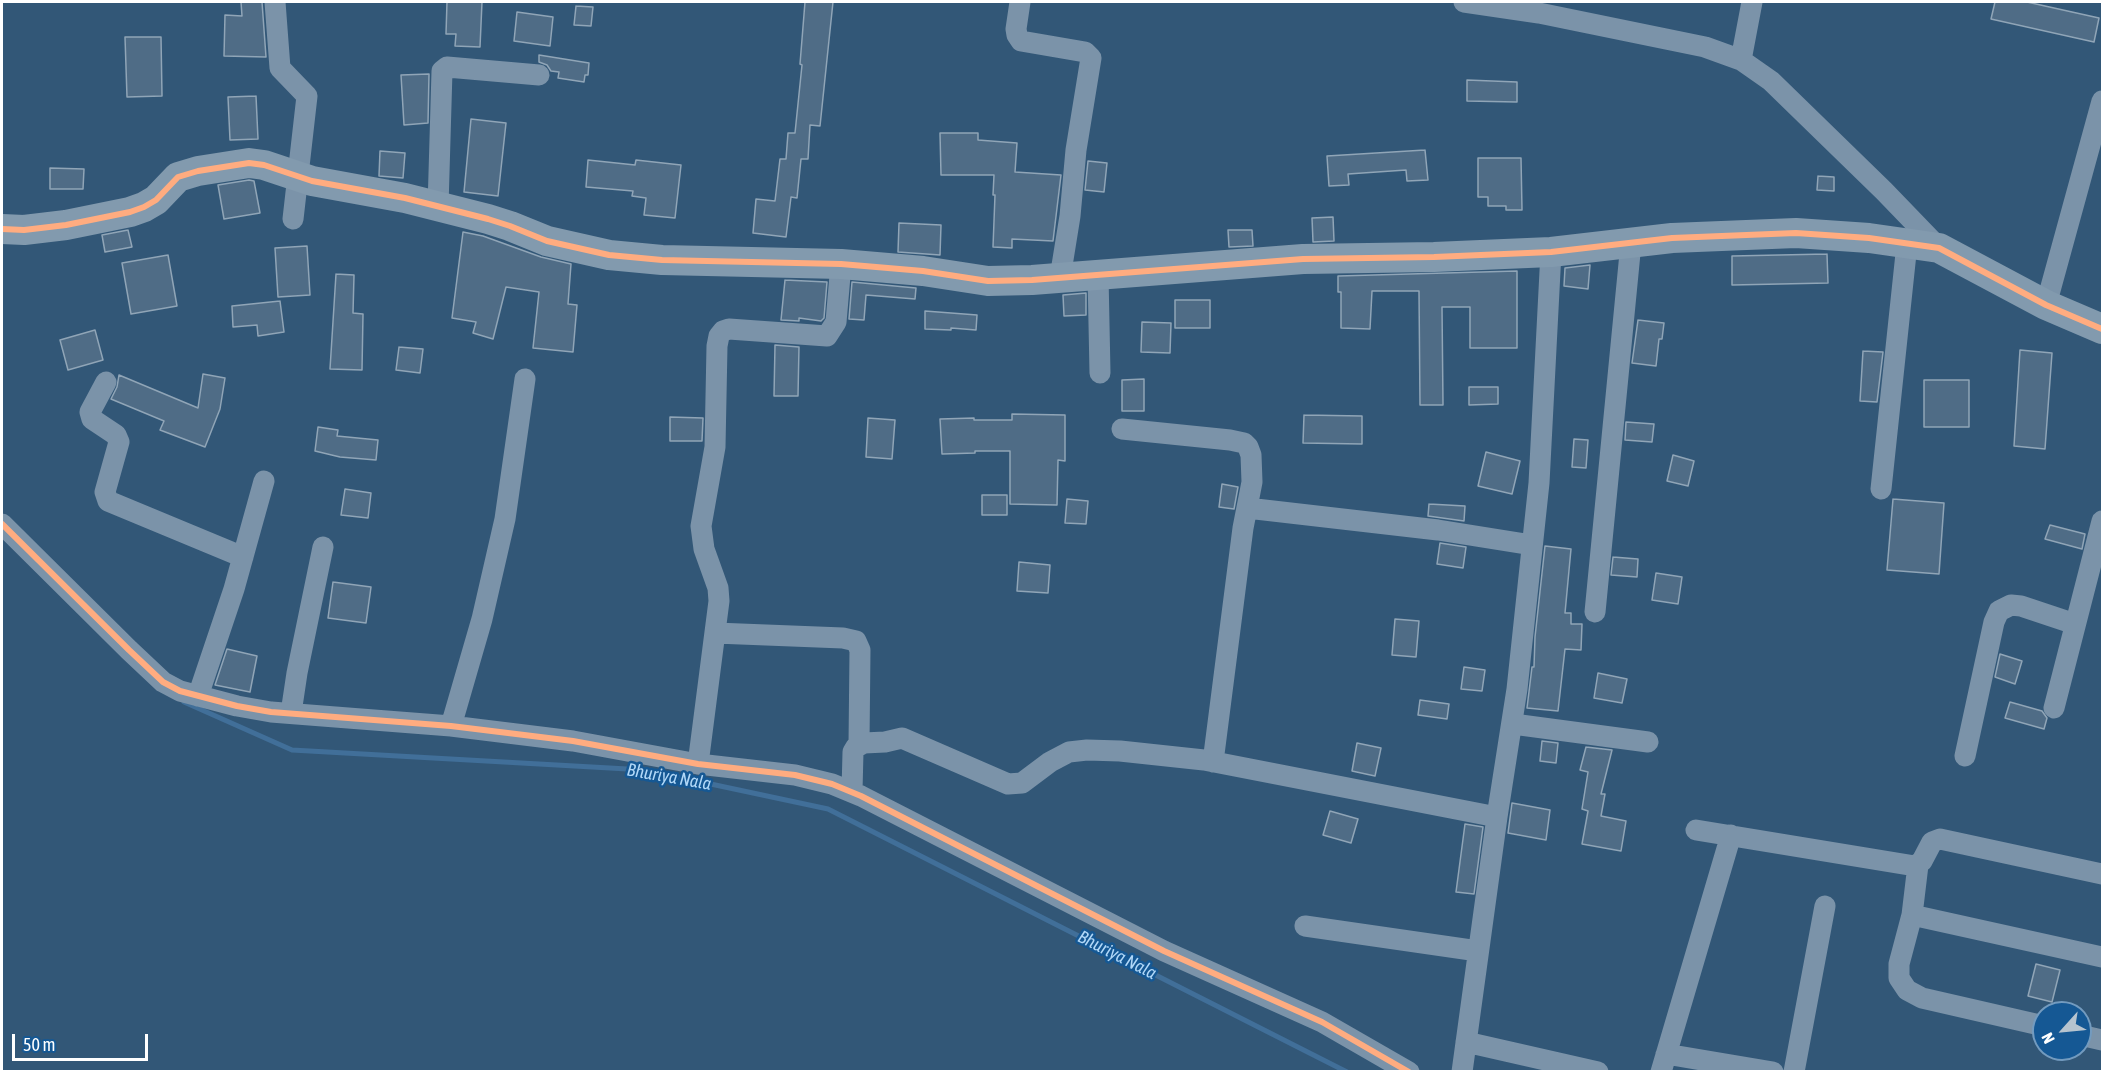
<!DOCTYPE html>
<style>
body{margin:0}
#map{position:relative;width:2104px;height:1073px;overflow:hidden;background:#325777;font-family:"Asap Condensed",sans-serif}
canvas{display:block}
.frame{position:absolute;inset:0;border:3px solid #fff;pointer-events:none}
.north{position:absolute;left:2032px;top:1001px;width:60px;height:60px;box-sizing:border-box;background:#155894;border:2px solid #739bbf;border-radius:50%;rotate:243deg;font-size:16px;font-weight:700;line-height:24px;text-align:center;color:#fff}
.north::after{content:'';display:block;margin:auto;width:21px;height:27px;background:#b7c4cf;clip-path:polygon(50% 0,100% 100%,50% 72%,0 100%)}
.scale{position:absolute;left:12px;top:1034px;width:136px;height:27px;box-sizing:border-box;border:3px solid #fff;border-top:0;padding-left:8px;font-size:18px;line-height:21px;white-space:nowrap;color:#fff;-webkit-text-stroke:4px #155894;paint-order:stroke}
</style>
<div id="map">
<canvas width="2104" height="1073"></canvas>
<div class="frame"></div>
<div class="north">N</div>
<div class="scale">50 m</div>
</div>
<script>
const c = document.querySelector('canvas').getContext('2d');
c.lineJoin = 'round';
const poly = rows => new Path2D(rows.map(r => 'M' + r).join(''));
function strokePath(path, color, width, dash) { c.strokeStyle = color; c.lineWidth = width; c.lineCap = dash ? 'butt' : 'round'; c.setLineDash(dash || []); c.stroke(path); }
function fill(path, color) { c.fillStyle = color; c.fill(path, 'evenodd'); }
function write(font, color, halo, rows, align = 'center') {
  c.font = font + ' "Asap Condensed",sans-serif'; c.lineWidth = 5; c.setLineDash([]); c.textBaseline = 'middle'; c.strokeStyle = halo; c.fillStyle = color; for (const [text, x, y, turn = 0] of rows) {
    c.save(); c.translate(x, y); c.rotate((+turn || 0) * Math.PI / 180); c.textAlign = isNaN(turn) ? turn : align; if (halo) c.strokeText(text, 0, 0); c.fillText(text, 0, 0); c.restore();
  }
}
strokePath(poly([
 [184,702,292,750,645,770,828,809,1347,1072]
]), '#416f99', 5);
const building = poly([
 [241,2,262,2,266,57,224,56,225,15,242,16,241,2],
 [447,2,482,2,480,47,455,46,456,34,446,34,447,2],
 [805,2,833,2,820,126,810,125,808,159,801,159,797,198,791,197,786,237,753,233,756,199,775,201,780,159,786,159,788,133,795,133,802,65,800,64,805,2],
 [1995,2,2027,2,2099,18,2094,42,1991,19,1995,2],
 [576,6,593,7,591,26,574,25,576,6],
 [517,12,553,17,550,46,514,41,517,12],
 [125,37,161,37,162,96,127,97,125,37],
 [539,55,589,63,588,75,585,75,584,82,558,78,559,72,551,71,547,65,539,62,539,55],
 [429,74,428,123,404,125,401,75,429,74],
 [1467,80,1517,82,1517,102,1467,101,1467,80],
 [256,96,258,139,230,140,228,97,256,96],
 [471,119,506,123,498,196,464,192,471,119],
 [940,133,978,133,978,140,1017,143,1015,172,1061,175,1053,241,1012,239,1012,248,993,247,995,195,993,195,994,175,941,175,940,133],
 [1425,150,1428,180,1407,181,1406,170,1348,174,1349,185,1329,186,1327,156,1425,150],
 [380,151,405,153,403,178,379,176,380,151],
 [1478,158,1521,158,1522,210,1506,210,1506,206,1488,206,1488,197,1478,197,1478,158],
 [588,160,635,165,636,160,681,165,675,218,644,215,646,198,632,196,633,191,586,187,588,160],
 [1088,161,1107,163,1104,192,1085,190,1088,161],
 [50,168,84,169,83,189,50,189,50,168],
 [1818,176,1834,177,1834,191,1817,190,1818,176],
 [249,180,254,181,260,213,224,219,218,185,249,180],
 [1333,217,1334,241,1313,242,1312,218,1333,217],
 [899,223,941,225,940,255,898,252,899,223],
 [128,230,132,247,105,252,102,235,128,230],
 [1228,230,1252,230,1253,246,1229,247,1228,230],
 [463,232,483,236,541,257,571,264,568,304,577,305,573,352,533,348,539,292,506,287,493,339,473,333,476,322,452,318,463,232],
 [307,246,310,295,278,297,275,248,307,246],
 [1827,254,1828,283,1732,285,1732,256,1827,254],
 [168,255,177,306,131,314,122,263,168,255],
 [1590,265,1588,289,1564,286,1565,268,1590,265],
 [1517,271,1517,348,1470,348,1470,307,1442,307,1443,405,1420,405,1419,291,1372,291,1370,329,1341,328,1341,292,1338,292,1338,276,1517,271],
 [336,274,354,275,353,313,363,314,362,370,330,369,336,274],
 [785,280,827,282,824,318,821,321,799,318,799,321,781,320,785,280],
 [852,282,916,288,915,299,866,295,864,320,849,319,852,282],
 [1086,293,1086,315,1064,316,1063,295,1086,293],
 [1175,300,1210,300,1210,328,1175,328,1175,300],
 [280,301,284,332,258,336,257,325,233,327,232,306,280,301],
 [925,311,977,315,976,330,951,328,951,330,925,329,925,311],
 [1638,320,1664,323,1662,339,1659,339,1656,366,1632,363,1638,320],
 [1142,322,1171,323,1170,353,1141,352,1142,322],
 [95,330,103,360,68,370,60,340,95,330],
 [775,345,799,347,798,396,774,396,775,345],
 [399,347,423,349,420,373,396,370,399,347],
 [2020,350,2052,353,2045,449,2014,446,2020,350],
 [1863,351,1883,352,1877,402,1860,401,1863,351],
 [203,374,225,378,220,409,205,447,160,430,164,421,111,399,117,387,119,375,198,408,203,374],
 [1144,379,1144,411,1122,411,1122,380,1144,379],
 [1924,380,1969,380,1969,427,1924,427,1924,380],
 [1469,387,1498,387,1498,404,1469,405,1469,387],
 [1012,414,1065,415,1065,461,1058,460,1057,505,1010,504,1010,451,975,451,975,453,942,454,940,419,974,418,974,420,1012,420,1012,414],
 [1304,415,1362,416,1362,444,1303,443,1304,415],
 [670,417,703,418,702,441,670,441,670,417],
 [868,418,895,420,892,459,866,457,868,418],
 [1626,422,1654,424,1652,442,1625,440,1626,422],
 [318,427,338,430,337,436,378,440,376,460,340,457,315,451,318,427],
 [1574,439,1588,440,1586,468,1572,467,1574,439],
 [1486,452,1520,461,1512,494,1478,486,1486,452],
 [1673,455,1694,461,1688,486,1667,481,1673,455],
 [1222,484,1238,487,1234,509,1219,507,1222,484],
 [345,489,371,493,368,518,341,515,345,489],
 [982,495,1007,495,1007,515,982,515,982,495],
 [1067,499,1088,501,1086,524,1065,523,1067,499],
 [1893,499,1944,503,1939,574,1887,570,1893,499],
 [1429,504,1465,506,1464,521,1428,516,1429,504],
 [2050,525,2085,534,2082,549,2045,539,2050,525],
 [1440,543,1466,547,1463,568,1437,564,1440,543],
 [1545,546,1571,549,1565,613,1571,613,1571,624,1582,624,1581,650,1565,649,1558,711,1527,708,1532,667,1534,667,1535,637,1545,546],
 [1613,557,1638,559,1637,577,1611,575,1613,557],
 [1019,562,1050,565,1048,593,1017,591,1019,562],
 [1656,573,1682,577,1678,604,1652,600,1656,573],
 [333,582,371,587,366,623,328,618,333,582],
 [1395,619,1419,621,1416,657,1392,655,1395,619],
 [227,649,257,656,250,692,215,685,227,649],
 [2000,654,2022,661,2015,684,1995,677,2000,654],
 [1464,667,1485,670,1482,691,1461,689,1464,667],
 [1598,673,1627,679,1622,703,1594,698,1598,673],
 [1420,700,1449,704,1447,719,1418,715,1420,700],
 [2010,702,2042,711,2047,718,2044,729,2005,718,2010,702],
 [1542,741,1558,743,1556,763,1540,761,1542,741],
 [1357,743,1381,748,1375,776,1352,771,1357,743],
 [1586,747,1612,750,1601,794,1605,794,1601,816,1626,821,1621,851,1582,844,1588,811,1582,809,1588,772,1580,770,1586,747],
 [1512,803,1550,810,1546,840,1508,833,1512,803],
 [1330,811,1358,819,1351,843,1323,835,1330,811],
 [1465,824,1483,827,1474,894,1456,892,1465,824],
 [2036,964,2060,970,2052,1002,2028,996,2036,964]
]);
fill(building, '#4f6c86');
strokePath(building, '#90a5b7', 1.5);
strokePath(poly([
 [275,2,280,68,307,96,293,219],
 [1020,2,1016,29,1017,35,1021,41,1085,52,1091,58,1076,150,1070,216,1060,278],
 [1464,2,1539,13,1705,47,1741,60,1771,81,1884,191,1939,248],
 [1741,60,1752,2],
 [438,207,442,71,447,67,539,75],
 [1098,275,1100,373],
 [2046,305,2102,101],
 [106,382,90,412,92,419,116,435,119,442,105,492,108,501,243,557],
 [1122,429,1230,440,1244,443,1248,447,1251,455,1252,482,1243,528,1213,762],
 [1881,489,1907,244],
 [1247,508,1438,530,1532,545],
 [2,524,129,650,163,682,180,691,237,706,271,712,451,726,573,741,698,764,795,775,832,784,861,796,1164,951,1322,1022,1409,1072],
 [1595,612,1631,243],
 [715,633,843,638,856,641,860,650,859,744],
 [198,696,234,589,264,481],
 [2054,708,2102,521],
 [291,713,297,673,323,547],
 [1513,724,1648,742],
 [451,726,482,619,505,519,525,379],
 [1965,756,1994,622,1999,611,2011,605,2021,606,2075,624],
 [698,764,719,601,718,588,704,549,701,526,715,447,717,346,719,336,723,331,729,329,827,336,836,322,841,264],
 [852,791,853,752,856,747,864,743,885,742,902,738,1008,784,1022,783,1050,762,1069,752,1087,750,1120,751,1204,760,1497,817],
 [1696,830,1915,866,1922,861,1932,842,1940,839,2102,874],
 [1918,865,1912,915,1899,964,1899,978,1907,990,1922,998,2044,1026],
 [1912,915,2102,957],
 [1305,926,1478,951],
 [2080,1035,2102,1040],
 [1466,1042,1598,1072],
 [1666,1054,1773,1072],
 [1462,1072,1497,817,1517,689,1539,483,1551,252],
 [1661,1072,1731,835],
 [1794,1072,1825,906]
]), '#7b93a9', 21);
strokePath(poly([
 [2,229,24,230,66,225,130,212,144,207,156,200,178,177,198,171,249,163,264,165,312,181,405,198,488,219,510,226,547,241,609,255,662,260,841,264,923,271,988,281,1032,280,1303,259,1434,257,1551,252,1672,238,1796,233,1869,238,1939,248,2046,305,2102,329]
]), '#829aae', 30);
strokePath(poly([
 [2,229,24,230,66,225,130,212,144,207,156,200,178,177,198,171,249,163,264,165,312,181,405,198,488,219,510,226,547,241,609,255,662,260,841,264,923,271,988,281,1032,280,1303,259,1434,257,1551,252,1672,238,1796,233,1869,238,1939,248,2046,305,2102,329],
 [2,524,129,650,163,682,180,691,237,706,271,712,451,726,573,741,698,764,795,775,832,784,861,796,1164,951,1322,1022,1409,1072]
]), '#ffac80', 6);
write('italic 18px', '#b1d8f8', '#155894', [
 ["Bhuriya Nala",669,777,10],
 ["Bhuriya Nala",1117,955,27]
]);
</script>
